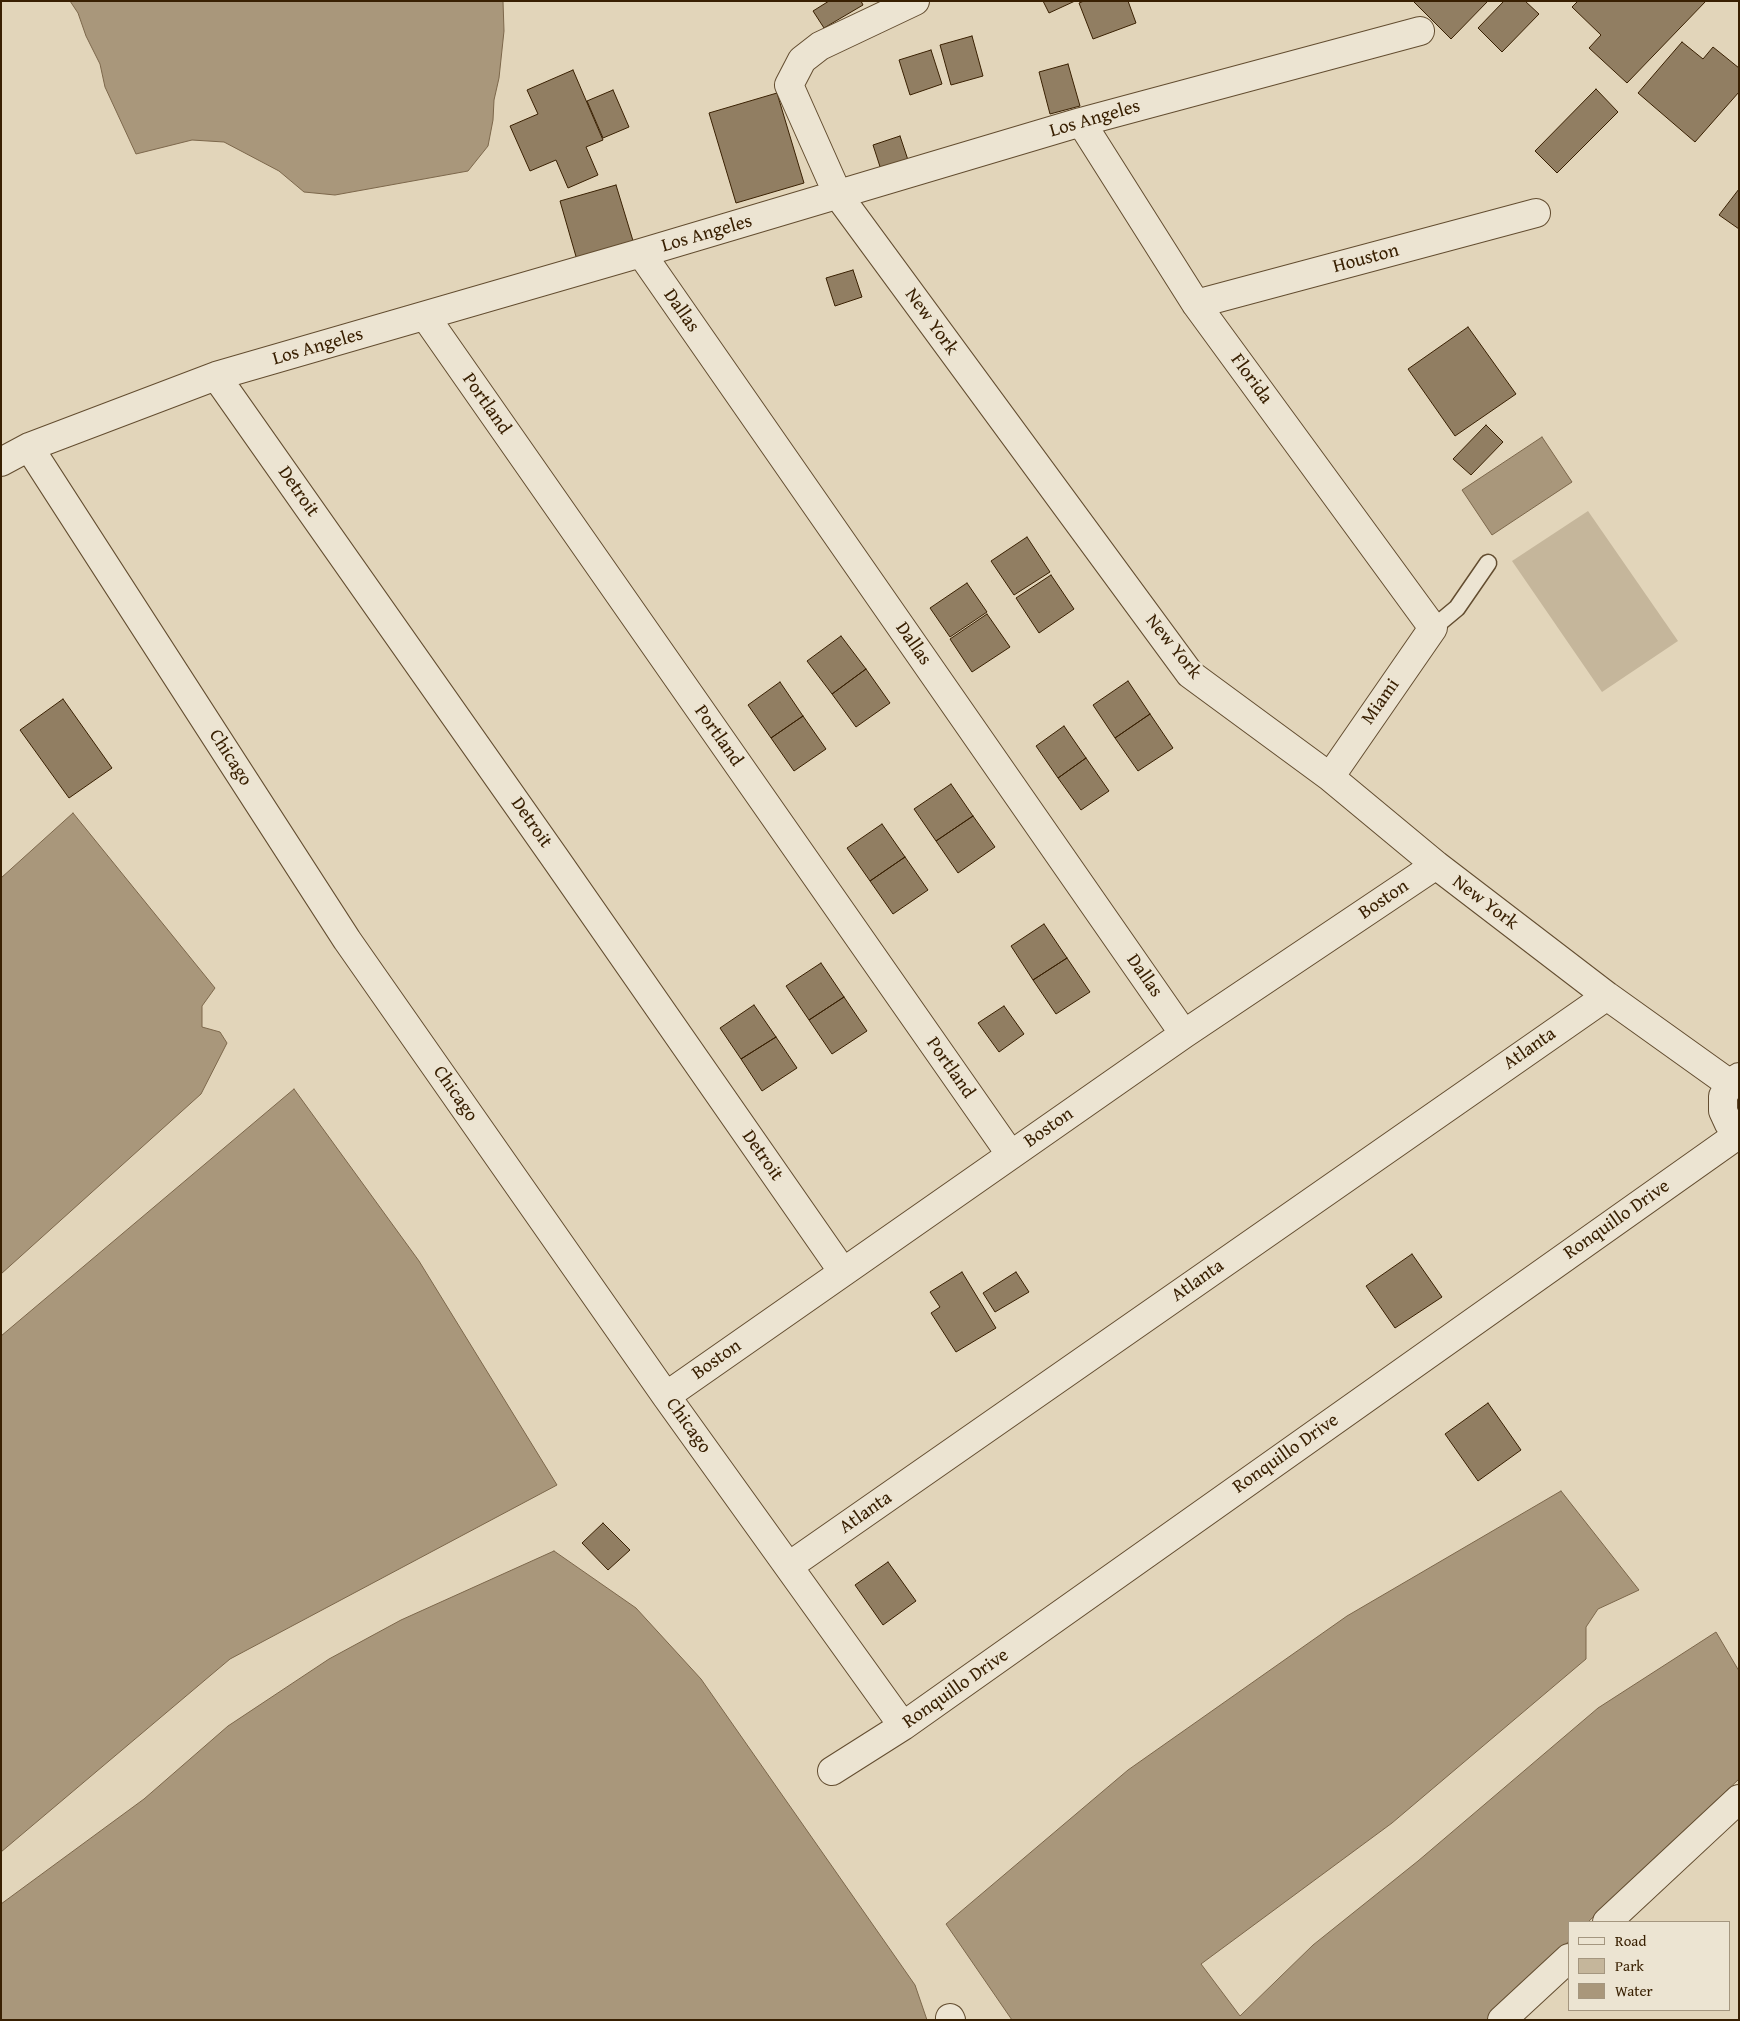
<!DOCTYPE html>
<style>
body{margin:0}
#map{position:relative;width:1740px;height:2021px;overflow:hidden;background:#e2d5ba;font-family:"Gentium Book Plus",serif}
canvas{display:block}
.frame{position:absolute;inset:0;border:2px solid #392002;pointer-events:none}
.legend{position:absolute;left:1568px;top:1921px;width:162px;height:90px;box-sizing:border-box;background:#ece4d2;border:1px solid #a4967f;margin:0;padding:6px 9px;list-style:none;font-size:15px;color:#392002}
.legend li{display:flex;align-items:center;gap:10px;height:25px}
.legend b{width:25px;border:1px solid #a4967f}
</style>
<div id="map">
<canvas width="1740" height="2021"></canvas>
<div class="frame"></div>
<ul class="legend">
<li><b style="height:6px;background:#ece4d2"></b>Road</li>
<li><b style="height:14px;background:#c5b69b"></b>Park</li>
<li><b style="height:14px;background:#a9977b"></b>Water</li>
</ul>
</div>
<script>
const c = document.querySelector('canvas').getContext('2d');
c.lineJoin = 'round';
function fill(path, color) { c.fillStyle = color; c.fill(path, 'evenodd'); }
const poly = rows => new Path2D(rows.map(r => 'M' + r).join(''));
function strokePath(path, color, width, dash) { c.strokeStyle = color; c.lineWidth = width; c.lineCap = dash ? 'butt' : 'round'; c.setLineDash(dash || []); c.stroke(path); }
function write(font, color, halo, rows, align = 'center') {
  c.font = font + ' "Gentium Book Plus",serif'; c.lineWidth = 5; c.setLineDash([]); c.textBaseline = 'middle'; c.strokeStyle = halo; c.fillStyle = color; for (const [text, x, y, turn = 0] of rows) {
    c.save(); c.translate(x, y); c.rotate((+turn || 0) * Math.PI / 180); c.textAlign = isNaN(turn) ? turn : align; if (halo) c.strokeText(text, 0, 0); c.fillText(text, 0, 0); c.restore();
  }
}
fill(poly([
 [1588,511,1678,641,1602,692,1512,561]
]), '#c5b69b');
const water = poly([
 [70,1,503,1,504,31,499,78,494,100,493,120,488,146,468,171,335,195,304,192,279,171,224,142,192,140,136,154,105,87,100,64,86,36,78,13,70,1],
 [1542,437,1572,482,1492,535,1462,490,1542,437],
 [73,813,215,988,202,1006,202,1027,220,1032,227,1043,201,1094,1,1274,1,878,73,813],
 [294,1089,419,1261,557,1485,230,1659,1,1852,1,1336,294,1089],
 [1561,1491,1639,1590,1598,1609,1586,1627,1586,1659,1392,1823,1201,1964,1240,2016,1313,1945,1418,1861,1598,1708,1716,1632,1739,1671,1739,1779,1588,1922,1569,1922,1569,1941,1486,2020,1012,2020,946,1924,1128,1770,1347,1616,1561,1491],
 [554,1551,636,1608,701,1679,915,1985,927,2020,1,2020,1,1904,144,1799,228,1726,329,1659,401,1620,554,1551]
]);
fill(water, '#a9977b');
strokePath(water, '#7c674b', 1);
const building = poly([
 [829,1,861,1,863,5,824,28,813,11,829,1],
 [1043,1,1075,1,1049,13,1043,1],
 [1084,1,1128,1,1136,23,1093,39,1079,3,1084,1],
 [1413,1,1488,1,1451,39,1413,1],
 [1504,1,1525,1,1539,14,1502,52,1478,28,1504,1],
 [1578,1,1706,1,1627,83,1589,48,1601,35,1572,7,1578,1],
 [972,36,983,76,951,85,940,45,972,36],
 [1682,42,1703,59,1713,47,1739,68,1739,92,1695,142,1638,93,1682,42],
 [931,50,942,84,910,95,899,60,931,50],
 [1068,64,1080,106,1050,114,1039,72,1068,64],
 [573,70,603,140,586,147,598,175,568,188,556,160,530,171,510,126,538,114,527,90,573,70],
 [1596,89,1618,112,1557,173,1535,151,1596,89],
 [613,90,629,127,603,138,587,101,613,90],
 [777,93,804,183,736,203,709,113,777,93],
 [900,136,911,169,884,179,873,145,900,136],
 [616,185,634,244,577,260,560,201,616,185],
 [1739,189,1739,229,1719,215,1739,189],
 [853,270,862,297,835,306,826,278,853,270],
 [1468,327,1516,394,1455,436,1408,369,1468,327],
 [1486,425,1503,442,1471,475,1453,459,1486,425],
 [1027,537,1050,572,1014,595,991,561,1027,537],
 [1051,575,1074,609,1039,633,1016,598,1051,575],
 [967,583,987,612,950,637,930,608,967,583],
 [987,614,1010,647,972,672,950,639,987,614],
 [841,636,866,669,832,694,807,661,841,636],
 [866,669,890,703,856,727,832,694,866,669],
 [1128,681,1150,714,1115,738,1093,705,1128,681],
 [780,682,803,716,771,738,748,705,780,682],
 [63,699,112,768,69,798,20,730,63,699],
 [1150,714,1173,748,1138,771,1115,738,1150,714],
 [803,716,826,749,794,771,771,738,803,716],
 [1064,726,1086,758,1058,778,1036,746,1064,726],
 [1086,758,1109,791,1081,810,1058,778,1086,758],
 [951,784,973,816,936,841,914,809,951,784],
 [973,816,995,847,958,873,936,841,973,816],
 [882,824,905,857,870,881,847,848,882,824],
 [905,857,928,890,893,914,870,881,905,857],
 [1044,924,1067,958,1033,980,1011,946,1044,924],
 [1067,958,1090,992,1056,1014,1033,980,1067,958],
 [821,963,844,997,809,1020,786,986,821,963],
 [844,997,867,1031,832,1054,809,1020,844,997],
 [754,1005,776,1037,741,1059,720,1028,754,1005],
 [1004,1006,1024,1034,999,1052,978,1023,1004,1006],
 [776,1037,797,1068,762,1091,741,1059,776,1037],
 [1412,1254,1442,1297,1395,1328,1366,1286,1412,1254],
 [962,1272,996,1328,956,1352,931,1313,940,1307,930,1292,962,1272],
 [1016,1272,1029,1292,995,1312,983,1293,1016,1272],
 [1488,1403,1521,1450,1478,1481,1445,1434,1488,1403],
 [603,1523,630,1550,608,1570,582,1543,603,1523],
 [888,1562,916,1601,883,1625,855,1585,888,1562]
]);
fill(building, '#917e62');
strokePath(building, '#392002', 1);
const service = poly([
 [1433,628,1457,608,1488,563]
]);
const minor = poly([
 [915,1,820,46,802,60,789,85,838,195,1190,674,1330,777,1436,865,1607,996,1730,1084],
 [1081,122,1196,304,1433,628,1330,777],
 [641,253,1184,1034],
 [1196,304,1536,213],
 [425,316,1011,1155],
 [216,376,555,858,843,1272],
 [29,447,347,940,666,1396,903,1726],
 [1,462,29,447,216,376,641,253,1081,122,1420,31],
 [1739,1077,1730,1084,1723,1096,1723,1111,1729,1124,1739,1132],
 [666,1396,1184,1034,1436,865],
 [789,1566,1607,996],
 [832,1771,903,1726,1739,1134],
 [1607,1922,1739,1799],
 [950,2018,951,2020],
 [1502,2020,1569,1958]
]);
strokePath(service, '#634d30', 19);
strokePath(minor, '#634d30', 30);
strokePath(service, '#ece4d2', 16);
strokePath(minor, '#ece4d2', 28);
write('19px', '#392002', '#ece4d2', [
 ["Los Angeles",1095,119,-16],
 ["Los Angeles",707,234,-16],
 ["Houston",1366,259,-15],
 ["Dallas",681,311,55],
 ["New York",931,322,54],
 ["Los Angeles",318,347,-16],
 ["Florida",1251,379,54],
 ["Portland",486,404,55],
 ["Detroit",298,492,55],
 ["Dallas",913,644,55],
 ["New York",1173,647,51],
 ["Miami",1381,702,-55],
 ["Portland",718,736,55],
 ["Chicago",230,758,57],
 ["Detroit",531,823,55],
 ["Boston",1384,900,-34],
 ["New York",1485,903,37],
 ["Dallas",1144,976,55],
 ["Atlanta",1530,1049,-35],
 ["Portland",950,1068,55],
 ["Chicago",455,1094,55],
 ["Boston",1049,1128,-35],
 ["Detroit",762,1156,55],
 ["Ronquillo Drive",1617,1220,-35],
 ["Atlanta",1198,1281,-35],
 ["Boston",717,1360,-35],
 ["Chicago",688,1426,54],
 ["Ronquillo Drive",1286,1454,-35],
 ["Atlanta",866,1513,-35],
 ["Ronquillo Drive",956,1689,-35]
]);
</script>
